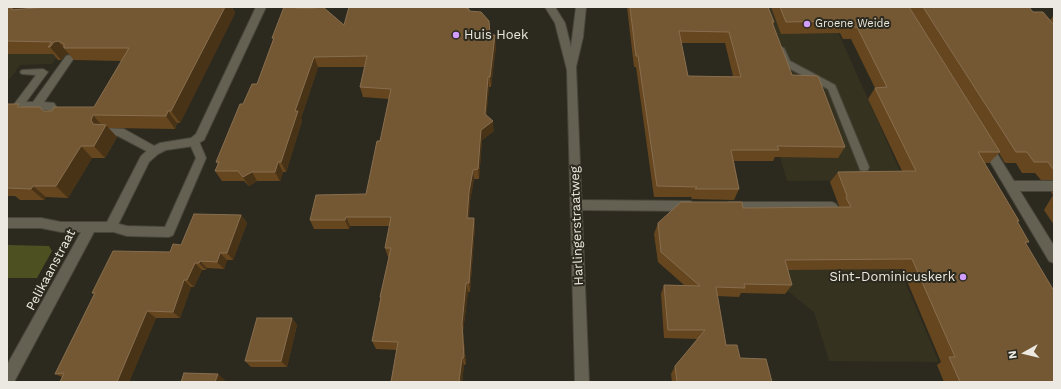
<!DOCTYPE html>
<style>
body{margin:0}
#map{position:relative;width:1061px;height:389px;overflow:hidden;background:#2c291e;font-family:"Work Sans",sans-serif}
canvas{display:block}
.frame{position:absolute;inset:0;border:8px solid #ebe9e1;pointer-events:none}
.north{position:absolute;left:1005px;top:333px;width:40px;height:40px;-webkit-text-stroke:3px #2c291e;paint-order:stroke;rotate:262deg;font-size:11px;font-weight:700;line-height:16px;text-align:center;color:#ebe9e1}
.north::after{content:'';display:block;margin:auto;width:14px;height:18px;background:#ebe9e1;clip-path:polygon(50% 0,100% 100%,50% 72%,0 100%)}
</style>
<div id="map">
<canvas width="1061" height="389"></canvas>
<div class="frame"></div>
<div class="north">N</div>
</div>
<script>
const c = document.querySelector('canvas').getContext('2d');
c.lineJoin = 'round';
function fill(path, color) { c.fillStyle = color; c.fill(path, 'evenodd'); }
const poly = rows => new Path2D(rows.map(r => 'M' + r).join(''));
function strokePath(path, color, width, dash) { c.strokeStyle = color; c.lineWidth = width; c.lineCap = dash ? 'butt' : 'round'; c.setLineDash(dash || []); c.stroke(path); }
function write(font, color, halo, rows, align = 'center') {
  c.font = font + ' "Work Sans",sans-serif'; c.lineWidth = 4; c.setLineDash([]); c.textBaseline = 'middle'; c.strokeStyle = halo; c.fillStyle = color; for (const [text, x, y, turn = 0] of rows) {
    c.save(); c.translate(x, y); c.rotate((+turn || 0) * Math.PI / 180); c.textAlign = isNaN(turn) ? turn : align; if (halo) c.strokeText(text, 0, 0); c.fillText(text, 0, 0); c.restore();
  }
}
fill(poly([
 [7,7,93,7,52,64,20,65,10,79,7,79],
 [759,7,827,7,904,180,787,181,758,81],
 [754,225,895,258,939,362,829,361,814,312,789,292,763,293]
]), '#363220');
fill(poly([
 [7,245,49,246,52,251,37,278,7,278]
]), '#4d5122');
const lane = poly([
 [781,47,784,48,790,61,835,85,869,167,868,170,864,171,860,170,859,167,828,89,783,65,776,50,781,47],
 [69,55,74,58,44,102,54,103,64,119,63,122,55,122,48,110,15,109,13,106,15,103,36,75,22,74,20,72,22,70,43,69,48,72,26,102,33,102,66,56,69,55],
 [108,128,124,129,158,148,159,151,158,154,154,155,118,136,104,135,103,132,104,129,108,128],
 [194,138,198,139,206,158,173,235,169,237,127,236,107,230,105,227,107,224,111,222,127,226,165,227,196,158,189,142,190,139,194,138],
 [577,200,690,201,694,203,696,206,694,209,690,211,577,210,573,208,571,205,573,202,577,200],
 [729,202,832,202,836,204,838,207,836,210,832,212,729,212,725,210,723,207,725,204,729,202]
]);
const street = poly([
 [256,7,266,7,204,140,194,146,166,150,158,154,149,162,115,231,111,232,94,232,14,382,7,382,7,365,81,232,61,232,41,228,7,228,7,218,41,218,61,222,107,222,141,156,150,148,160,143,191,138,196,134,256,7],
 [986,141,990,142,1014,181,1054,181,1054,191,1020,191,1054,246,1054,263,1049,261,982,148,980,145,982,142,986,141]
]);
const secondary = poly([
 [545,7,555,7,565,23,571,47,576,7,586,7,583,37,576,67,589,382,575,382,567,70,555,23,545,7]
]);
strokePath(lane, '#48463b', 2);
strokePath(street, '#48463b', 2);
strokePath(secondary, '#48463b', 2);
fill(lane, '#646153');
fill(street, '#646153');
fill(secondary, '#646153');
fill(poly([
 [7,7,23,9,48,7,232,7,235,13,180,123,177,123,175,129,108,128,117,137,105,158,92,158,68,198,46,197,44,200,20,200,15,196,7,196,7,104,44,111,94,107,122,61,74,60,69,54,65,55,61,60,58,60,53,54,7,54],
 [422,7,467,7,467,9,469,9,470,11,490,35,496,46,491,87,489,87,486,116,494,131,482,140,479,179,474,179,470,201,469,218,474,218,475,227,470,292,468,292,463,331,466,364,464,365,462,382,391,382,397,350,376,349,372,341,381,299,380,297,389,257,388,257,385,248,390,226,350,226,349,229,314,229,310,220,366,194,380,141,389,99,363,97,360,87,365,67,318,67,301,118,302,121,286,172,283,172,280,181,257,181,249,186,244,181,222,181,215,171,218,165,216,162,243,104,257,84,273,40,272,38,297,8,344,25],
 [627,7,768,7,774,22,773,25,792,75,845,147,838,158,775,157,773,161,734,161,739,189,734,200,691,199,692,197,654,197,636,67,634,67],
 [681,43,725,43,733,76,688,76],
 [771,7,1029,7,1033,12,1050,20,1054,15,1054,180,1041,180,1035,173,1022,173,1016,163,1005,163,999,153,989,163,984,163,1019,221,1017,222,1029,242,1026,243,1054,382,944,382,937,365,941,362,902,269,788,270,792,285,785,294,741,293,739,297,717,296,726,345,740,358,772,382,672,382,671,374,675,366,698,339,664,338,661,294,664,285,684,285,658,262,654,234,658,223,743,208,839,207,839,206,830,182,838,172,902,171,868,99,875,88,851,39,843,39,840,33,781,34],
 [1054,190,1054,225,1044,210,1053,195,1051,192],
 [241,215,247,223,233,260,227,260,224,269,207,268,206,270,202,270,194,287,191,287,180,318,156,318,129,382,60,382,62,377,55,374,94,294,92,293,170,252,181,245],
 [292,318,297,325,287,367,251,367,245,361]
]), '#66461f');
fill(poly([
 [13,7,21,7,27,14,11,10],
 [225,7,232,7,235,13,180,123,171,111],
 [495,35,496,46,491,87,490,77],
 [58,41,69,54,65,55,61,60,50,47,54,42],
 [314,57,318,67,301,118,302,121,286,172,281,162,295,111],
 [488,77,489,87,486,124,485,114],
 [168,111,177,123,175,129,166,116],
 [93,115,104,128,106,125,117,137,105,158,94,146,91,120],
 [493,121,494,131,482,140,479,179,478,169,481,130],
 [81,146,92,158,68,198,56,186],
 [278,162,283,172,280,181,275,172],
 [473,170,474,179,470,201,468,227,467,218,469,192],
 [252,172,257,181,249,186,243,177],
 [33,186,46,197,44,200,31,189],
 [241,215,247,223,233,260,227,253],
 [346,217,350,226,349,229,345,220],
 [474,218,475,227,470,292,469,283],
 [220,253,227,260,224,269,217,262],
 [200,261,207,268,206,270,199,263],
 [195,263,202,270,194,287,187,280],
 [184,280,191,287,180,318,173,312],
 [466,283,468,292,463,331,466,364,464,357,462,324],
 [147,311,156,318,129,382,117,382],
 [292,318,297,325,287,367,281,361],
 [462,358,464,365,462,382,459,382],
 [218,374,225,380,224,382,215,382]
]), '#493316');
const building = poly([
 [7,7,13,7,11,10,48,7,225,7,171,111,168,111,166,116,93,115,91,120,93,124,106,125,94,146,81,146,56,186,33,186,31,189,7,188,7,186,8,185,7,185,7,104,19,104,17,107,40,107,43,111,52,111,54,107,94,107,129,48,64,48,64,44,58,41,54,42,50,47,48,47,52,42,7,41,7,7],
 [284,7,295,7,297,8,314,8,319,7,323,7,344,25,349,7,466,7,466,8,469,9,469,11,481,12,489,21,490,35,495,35,490,77,488,77,485,114,493,121,481,130,478,169,473,170,469,192,467,218,474,218,469,283,466,283,462,324,464,357,462,358,459,382,391,382,398,342,372,341,381,297,380,297,391,248,385,248,391,217,346,217,345,220,310,220,316,195,366,194,377,141,380,141,391,89,360,87,367,56,314,57,295,111,298,111,281,162,278,162,275,172,252,172,243,177,238,171,215,171,219,162,216,162,240,104,243,104,252,84,257,84,274,38,272,38,284,7],
 [630,7,768,7,774,22,772,22,792,75,818,76,845,147,777,146,779,150,731,150,739,189,695,189,697,187,657,186,638,56,636,56,630,7],
 [679,31,729,32,741,77,688,76,679,31],
 [780,7,909,7,1000,152,978,152,1019,221,1017,221,1029,242,1025,242,1054,291,1054,382,960,382,949,357,955,357,912,259,785,260,792,285,744,284,745,288,716,287,726,345,737,345,740,358,766,359,772,382,677,382,675,366,705,330,668,330,664,285,700,286,661,252,658,223,681,202,742,202,743,208,851,207,846,198,847,196,838,172,916,171,875,88,887,87,857,27,849,27,846,21,786,22,780,7],
 [923,7,1029,7,1033,12,1043,12,1054,25,1054,169,1053,169,1048,162,1034,162,1027,152,1016,152,923,7],
 [194,214,241,215,227,253,220,253,217,262,200,261,199,263,195,263,187,280,184,280,173,312,147,311,117,382,60,382,64,373,55,374,95,293,92,293,113,251,170,252,173,244,181,245,194,214],
 [257,318,292,318,281,361,245,361,257,318],
 [184,373,218,374,215,382,181,382,184,373]
]);
fill(building, '#745834');
strokePath(building, '#876e4f', 1);
for (const [x, y, r, color] of [
 [807,24,4,"#d19dfe"],
 [456,35,4,"#d19dfe"],
 [963,277,4,"#d19dfe"]
]) { const dot = new Path2D(); dot.arc(x, y, r, 0, 2 * Math.PI); c.fillStyle = color; c.fill(dot); strokePath(dot, '#2c291e', 1.5); }
write('11px', '#ebe9e1', '#2c291e', [
 ["Groene Weide",815,24]
], 'left');
write('13px', '#ebe9e1', '#2c291e', [
 ["Huis Hoek",464,35],
 ["Sint-Dominicuskerk",955,277,"right"]
], 'left');
write('13px', '#ebe9e1', '#2c291e', [
 ["Harlingerstraatweg",577,226,-92],
 ["Pelikaanstraat",51,270,-62]
]);
</script>
